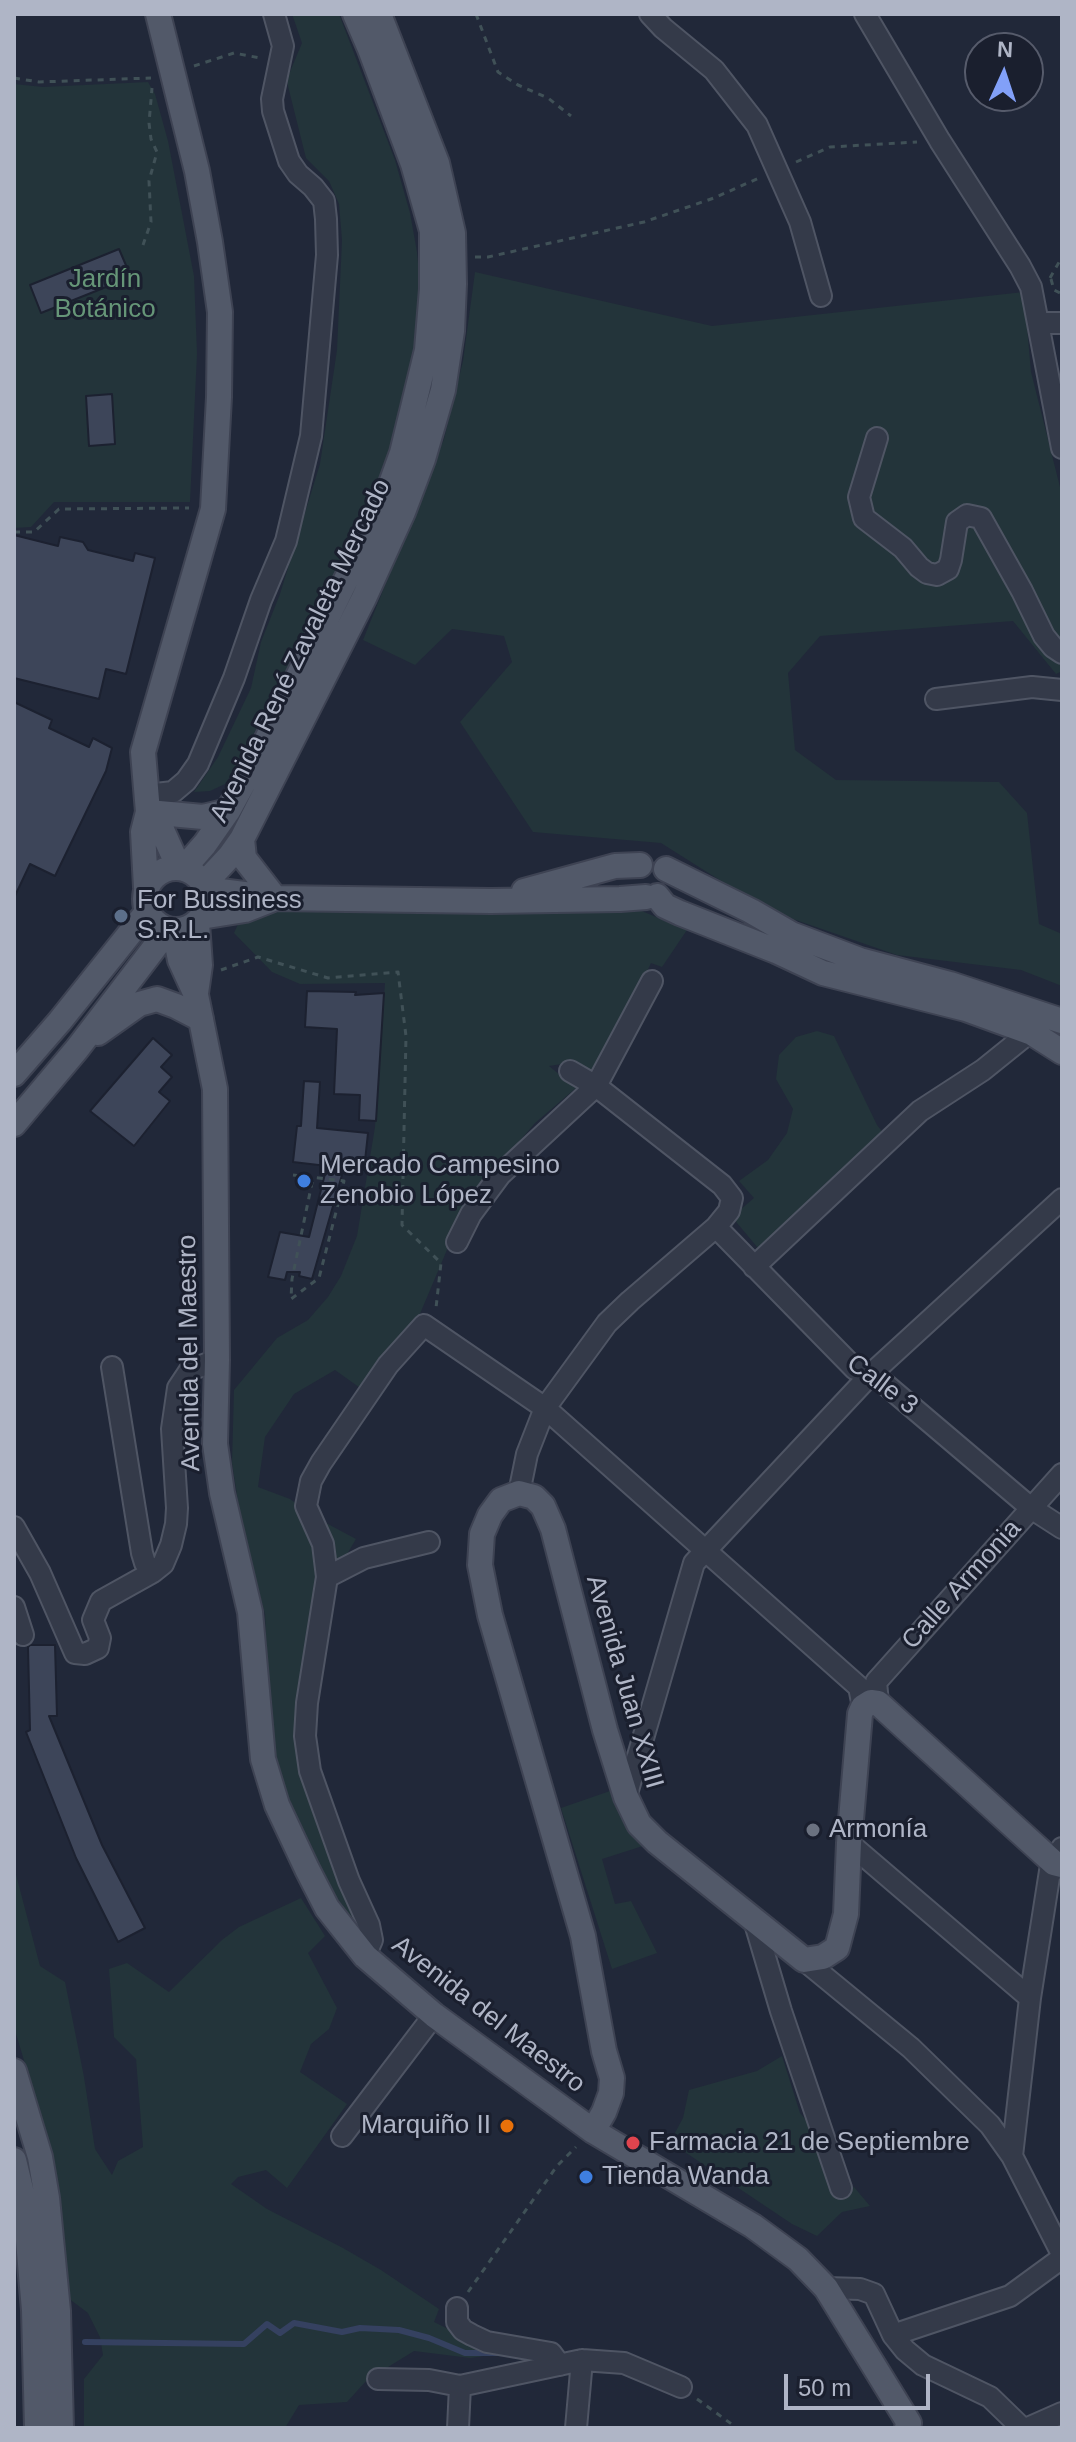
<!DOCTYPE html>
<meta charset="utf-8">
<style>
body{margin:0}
#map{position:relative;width:1076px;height:2442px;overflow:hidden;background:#212839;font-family:Helvetica,sans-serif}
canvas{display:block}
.frame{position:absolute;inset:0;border:16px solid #afb5c6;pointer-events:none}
.north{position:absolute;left:964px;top:32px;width:80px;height:80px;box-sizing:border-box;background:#1a1f2e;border:2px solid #565b6b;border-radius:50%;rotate:3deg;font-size:22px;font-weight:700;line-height:32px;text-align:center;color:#afb5c6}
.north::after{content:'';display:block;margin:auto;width:28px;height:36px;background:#82a0f8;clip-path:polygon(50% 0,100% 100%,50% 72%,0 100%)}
.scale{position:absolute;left:784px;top:2374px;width:146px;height:36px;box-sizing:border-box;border:4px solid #afb5c6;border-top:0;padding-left:10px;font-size:24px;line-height:28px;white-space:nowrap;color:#afb5c6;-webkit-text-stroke:6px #1a1f2e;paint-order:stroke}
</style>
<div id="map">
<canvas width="1076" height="2442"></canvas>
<div class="frame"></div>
<div class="north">N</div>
<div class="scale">50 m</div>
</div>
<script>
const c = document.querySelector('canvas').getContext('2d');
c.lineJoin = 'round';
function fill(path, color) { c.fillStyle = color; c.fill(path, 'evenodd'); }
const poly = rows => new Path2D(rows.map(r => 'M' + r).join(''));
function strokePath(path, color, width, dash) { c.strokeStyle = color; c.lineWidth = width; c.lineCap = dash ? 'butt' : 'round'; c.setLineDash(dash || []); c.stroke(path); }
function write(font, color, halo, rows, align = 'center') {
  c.font = font + ' Helvetica,sans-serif'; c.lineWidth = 6; c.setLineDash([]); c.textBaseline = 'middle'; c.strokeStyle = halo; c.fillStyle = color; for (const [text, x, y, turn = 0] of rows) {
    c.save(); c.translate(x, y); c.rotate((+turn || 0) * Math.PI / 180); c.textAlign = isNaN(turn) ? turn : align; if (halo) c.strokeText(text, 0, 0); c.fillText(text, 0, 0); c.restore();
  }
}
fill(poly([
 [292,14,339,14,395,160,410,213,417,252,421,297,414,364,389,458,355,541,236,768,225,784,210,791,194,792,218,757,251,688,261,642,280,594,320,464,337,350,342,240,339,204,329,181,306,158,288,86,287,79,302,43],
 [148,82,155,94,168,141,194,276,197,354,190,502,54,502,31,527,14,528,14,84,43,87],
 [475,272,712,326,1024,292,1031,372,1062,495,1062,671,1056,674,1013,621,820,636,788,673,795,750,836,780,999,782,1027,813,1039,924,1062,934,1062,986,1021,970,897,955,767,910,661,843,533,832,460,722,512,662,504,636,452,629,415,665,363,640,444,439,463,361],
 [630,906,687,930,662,967,651,963,619,1030,592,1074,568,1063,549,1066,576,1088,535,1123,482,1185,460,1219,414,1328,363,1390,335,1370,294,1394,265,1437,258,1487,290,1499,311,1515,356,1539,343,1561,322,1581,309,1625,298,1709,302,1770,324,1841,361,1933,334,1894,299,1830,279,1769,270,1730,265,1614,242,1527,232,1463,234,1390,277,1338,308,1320,328,1297,341,1276,357,1236,375,1127,385,983,300,984,272,972,234,933,240,920,261,910],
 [817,1031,834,1036,877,1125,884,1134,786,1230,758,1248,732,1217,754,1198,739,1181,768,1160,787,1133,793,1109,776,1079,779,1055,796,1037],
 [613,1790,646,1845,602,1859,615,1904,631,1901,657,1953,612,1969,561,1808],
 [14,1867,40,1966,65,1982,84,2077,95,2149,112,2175,118,2161,143,2147,136,2059,114,2037,109,1969,127,1963,169,1992,222,1940,239,1927,301,1898,325,1936,308,1953,337,2008,329,2029,311,2044,300,2072,347,2104,287,2188,266,2170,238,2177,231,2184,267,2209,343,2248,381,2270,439,2309,434,2322,470,2340,505,2353,470,2358,414,2351,367,2380,347,2402,299,2405,285,2428,84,2428,84,2379,103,2355,100,2337,88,2313,68,2298,59,2197,38,2107,14,2027],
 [782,2056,800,2113,813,2128,834,2194,854,2187,870,2206,842,2212,817,2236,792,2224,670,2142,683,2118,689,2090,757,2071]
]), '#23343a');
strokePath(poly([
 [85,2342,244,2344,267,2324,280,2333,294,2323,342,2332,360,2328,399,2330,429,2338,465,2353,497,2353]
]), '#354160', 6);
const building = poly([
 [119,249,131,277,41,313,30,285,119,249],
 [112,394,115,444,89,446,86,396,112,394],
 [14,535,58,546,60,537,83,542,88,550,133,561,135,553,155,558,126,674,106,669,99,699,14,678,14,535],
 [14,702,52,720,49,728,89,747,93,738,112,748,106,771,55,876,30,864,14,898,14,702],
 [307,991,356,992,355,995,384,993,376,1121,359,1120,360,1095,334,1094,337,1029,305,1027,307,991],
 [153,1038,172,1055,161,1067,172,1077,159,1092,170,1101,134,1146,90,1111,153,1038],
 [304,1081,320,1082,317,1128,368,1133,364,1170,344,1168,312,1279,299,1276,300,1272,287,1272,285,1280,268,1277,280,1232,309,1237,327,1166,293,1162,297,1126,301,1126,304,1081],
 [30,1645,55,1645,57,1716,49,1716,102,1845,145,1928,118,1942,76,1858,26,1732,30,1730,28,1647,30,1645]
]);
fill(building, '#3d4559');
strokePath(building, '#1c2130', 2);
const minor = poly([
 [650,14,663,28,714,70,757,125,800,222,821,296],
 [865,14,940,141,1020,266,1031,287,1062,448],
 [1039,323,1062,323],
 [877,438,859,497,864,518,903,548,919,567,927,573,937,575,948,569,951,560,957,522,967,515,981,518,1022,591,1044,636,1053,647,1062,653],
 [936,699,1032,687,1062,690],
 [147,795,173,792,186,781,198,764,234,678,261,600,286,541,311,436,327,255,326,219,324,201,313,187,298,174,289,161,273,111,272,99,283,46,274,14],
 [716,1227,855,1369,872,1373,1031,1508,1062,1528],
 [457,1242,471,1214,500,1175,596,1086,652,981],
 [754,1267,920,1111,983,1070,1040,1024],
 [112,1367,142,1553,145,1563,153,1572],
 [519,1493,527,1454,545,1408,607,1323,630,1301,716,1227,729,1211,732,1198,722,1185,596,1086,570,1071],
 [14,1527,40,1573,75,1653,85,1654,98,1648,100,1638,93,1620,101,1601,153,1572,163,1564,171,1545,176,1524,177,1508,172,1429,178,1388,190,1370,217,1360],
 [327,1577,364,1558,429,1542],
 [14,1607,23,1635],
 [878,1703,876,1682,1062,1474],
 [626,1797,694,1563,872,1373,1062,1199],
 [849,1843,1030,1998],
 [754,1920,781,2011,841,2188],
 [365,1956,372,1940,369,1925,349,1881,310,1771,305,1736,307,1703,327,1577,323,1544,306,1506,311,1481,321,1463,388,1365,424,1325,545,1408,859,1687,863,1707],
 [804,1960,911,2048,990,2125,1012,2156,1062,2254],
 [342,2136,434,2015],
 [1012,2156,1030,1998,1050,1871,1062,1848],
 [826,2288,860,2289,874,2294,893,2335,905,2350,923,2365,990,2397,1022,2428],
 [457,2308,457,2322,463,2330,472,2335,487,2342,551,2353,560,2365],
 [893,2335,1010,2296,1062,2258],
 [378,2379,429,2380,460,2386,582,2360,624,2363,681,2387],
 [458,2428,460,2386],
 [576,2428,582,2360],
 [1028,2428,1062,2413]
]);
const major = poly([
 [148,812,203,817,228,811],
 [148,812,162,830,179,868],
 [242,839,244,858,275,898],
 '145 899a31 31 0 1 1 62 0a31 31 0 1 1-62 0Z',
 [183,869,205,844,228,811,261,751,384,503,402,453,427,350,432,289,432,231,413,164,370,49,355,14],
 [666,869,751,911,791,934,860,960,950,984,1062,1021],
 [203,885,230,856,242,839,364,598,403,512,423,459,443,390,452,331,454,284,453,233,437,163,379,14],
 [146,887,143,832,148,812,143,752,213,509,219,397,220,312,210,242,197,171,158,14],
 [205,889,275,898,491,901,620,899,646,897],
 [524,891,615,866,640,865],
 [657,896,665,906,680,913,776,951,823,973,966,1009,1032,1033,1062,1052],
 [201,917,245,910,273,899],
 [174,930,180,960,196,995,215,1089,217,1360,215,1444,222,1493,250,1612,263,1759,277,1805,307,1869,327,1908,365,1956,434,2015,593,2131,753,2226,798,2259,826,2288,909,2423,907,2428],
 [196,993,200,965,197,923],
 [98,1033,139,1004,157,999,176,1006,201,1019],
 [14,1074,60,1021,147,912],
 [14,1124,77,1049,168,930],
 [14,2071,40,2157,47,2198,58,2311,61,2428],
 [593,2131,604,2112,611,2093,612,2078,604,2051,583,1936,490,1615,480,1565,482,1534,490,1515,501,1500,519,1493,534,1497,543,1506,553,1529,605,1730,626,1797,639,1824,657,1842,804,1960,823,1957,837,1948,846,1914,849,1843,860,1714,863,1707,871,1702,878,1703,1054,1863,1062,1865],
 [14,2160,25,2206,34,2310,37,2428]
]);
strokePath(minor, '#4f5564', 24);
strokePath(major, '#3e4353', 28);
strokePath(poly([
 [476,14,498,72,518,85,548,98,571,116],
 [194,66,234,53,260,58],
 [14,78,39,82,151,78],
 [796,162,830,147,917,142],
 [143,245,151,222,149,181,157,152,151,139,149,123,152,88],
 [475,257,488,257,644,222,714,198,759,178],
 [1050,278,1062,257],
 [1051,279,1054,290,1062,294],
 [14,532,34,532,59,509,189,508],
 [221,970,258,957,328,978,398,972,406,1036,402,1225,441,1263,436,1308],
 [293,1175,344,1181,319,1278,291,1299,292,1279,313,1178],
 [468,2292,557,2166,576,2147],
 [697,2399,737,2428]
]), '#405157', 3, [6, 6]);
strokePath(minor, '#343a49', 20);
strokePath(major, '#525969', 24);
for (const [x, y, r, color] of [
 [121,916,8,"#5c6f8a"],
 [304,1181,8,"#3f7fe0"],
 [813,1830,8,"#6b7280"],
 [507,2126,8,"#e8710a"],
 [633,2143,8,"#e0444e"],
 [586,2177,8,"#3f7fe0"]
]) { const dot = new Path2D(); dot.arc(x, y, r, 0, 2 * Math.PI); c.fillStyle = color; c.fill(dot); strokePath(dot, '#1a1f2e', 3); }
write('26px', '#669678', '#1a1f2e', [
 ["Jardín",105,280],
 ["Botánico",105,310]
]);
write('26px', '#afb5c6', '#1a1f2e', [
 ["Avenida René Zavaleta Mercado",301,651,-64],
 ["Avenida del Maestro",190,1353,-91],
 ["Calle 3",882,1385,37],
 ["Calle Armonia",962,1585,-48],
 ["Avenida Juan XXIII",624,1682,74],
 ["Avenida del Maestro",488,2015,38]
]);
write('26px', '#afb5c6', '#1a1f2e', [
 ["For Bussiness",137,901],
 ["S.R.L.",137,931],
 ["Mercado Campesino",320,1166],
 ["Zenobio López",320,1196],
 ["Armonía",829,1830],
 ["Marquiño II",491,2126,"right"],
 ["Farmacia 21 de Septiembre",649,2143],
 ["Tienda Wanda",602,2177]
], 'left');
</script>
